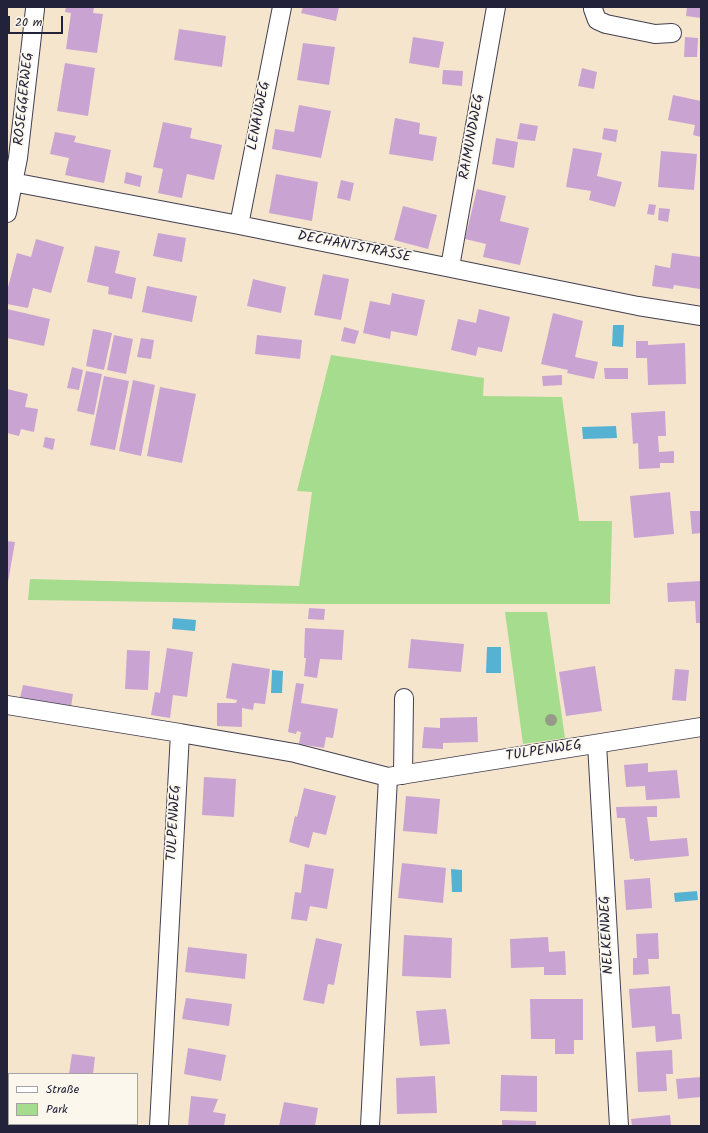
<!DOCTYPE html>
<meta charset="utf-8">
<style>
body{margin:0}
#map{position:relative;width:708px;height:1133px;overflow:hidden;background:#f6e5cd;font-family:Kalam,sans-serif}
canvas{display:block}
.frame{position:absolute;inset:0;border:8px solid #22223b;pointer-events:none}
.legend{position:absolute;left:8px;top:1073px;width:130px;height:52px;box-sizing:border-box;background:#fbf7ec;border:1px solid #a4a2a5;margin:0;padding:5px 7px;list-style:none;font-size:12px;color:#22223b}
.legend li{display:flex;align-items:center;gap:8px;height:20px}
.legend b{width:20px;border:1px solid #a4a2a5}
.scale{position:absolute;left:8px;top:16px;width:55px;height:18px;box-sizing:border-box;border:2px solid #22223b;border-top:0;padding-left:5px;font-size:12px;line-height:14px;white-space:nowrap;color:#22223b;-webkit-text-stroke:3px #fbf7ec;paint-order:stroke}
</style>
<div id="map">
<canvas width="708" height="1133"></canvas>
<div class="frame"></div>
<ul class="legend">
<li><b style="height:5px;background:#fff"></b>Straße</li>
<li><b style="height:11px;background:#a5dc8e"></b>Park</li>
</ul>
<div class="scale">20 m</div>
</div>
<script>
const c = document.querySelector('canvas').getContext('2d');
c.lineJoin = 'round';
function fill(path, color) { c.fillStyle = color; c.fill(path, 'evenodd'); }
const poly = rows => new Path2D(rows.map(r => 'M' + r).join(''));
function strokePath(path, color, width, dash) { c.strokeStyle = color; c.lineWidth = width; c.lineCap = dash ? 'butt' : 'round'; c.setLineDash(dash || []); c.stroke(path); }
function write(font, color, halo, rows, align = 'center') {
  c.font = font + ' Kalam,sans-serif'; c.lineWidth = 3.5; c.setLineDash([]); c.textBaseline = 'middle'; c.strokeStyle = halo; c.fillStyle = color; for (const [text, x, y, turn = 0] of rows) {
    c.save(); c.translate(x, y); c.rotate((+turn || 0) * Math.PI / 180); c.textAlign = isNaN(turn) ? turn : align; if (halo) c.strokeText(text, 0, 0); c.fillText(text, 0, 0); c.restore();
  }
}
fill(poly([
 [331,355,484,378,483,396,562,397,579,521,612,521,610,604,311,604,28,600,30,579,299,586,312,492,297,491],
 [505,612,547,612,565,738,523,744]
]), '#a5dc8e');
fill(poly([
 [613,325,624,325,623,347,612,346],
 [616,426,617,438,583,439,582,427],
 [173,618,196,620,195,631,172,629],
 [487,647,501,647,501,673,486,673],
 [272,670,283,671,282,693,271,693],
 [451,869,462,870,462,892,452,892],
 [697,891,698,900,675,902,674,893]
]), '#55b2d3');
fill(poly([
 [66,7,94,7,93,13,103,14,97,53,66,49,71,13,65,12],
 [303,7,339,7,336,21,301,13],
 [687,7,701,7,701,18,686,16],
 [179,29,226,36,222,67,174,60],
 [413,37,444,42,439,68,409,63],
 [685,37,698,38,697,57,684,57],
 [303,43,335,47,329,85,297,80],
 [65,63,95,68,88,116,57,111],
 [582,68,597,72,594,89,578,86],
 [443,70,463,71,462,86,442,84],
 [673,95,701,101,701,137,693,135,695,125,668,120],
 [299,105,331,111,321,158,272,149,275,129,294,132],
 [395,118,420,123,419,134,437,137,433,161,389,154],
 [163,122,192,128,190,138,222,145,214,180,187,174,182,198,158,193,163,169,153,167],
 [520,123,538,126,535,141,517,139],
 [604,128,618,130,616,142,602,139],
 [55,132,76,136,74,142,111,150,104,183,65,175,69,158,50,154],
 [496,138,518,142,514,168,492,164],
 [573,148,602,153,597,176,622,182,615,207,589,200,591,191,566,187],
 [661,151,697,154,694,190,658,187],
 [126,172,142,176,140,187,124,183],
 [276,174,318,182,312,221,269,213],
 [341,180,354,183,350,201,337,198],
 [477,189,506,196,500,221,529,228,520,265,483,257,486,244,465,239],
 [649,204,656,205,654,215,647,214],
 [403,206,437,215,428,249,394,240],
 [659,208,670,209,668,222,658,220],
 [158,233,186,238,182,262,153,256],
 [36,239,64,247,51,293,33,288,28,308,7,304,7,291,17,253,31,257],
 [95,246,120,251,115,273,136,278,132,299,108,294,109,287,87,282],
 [672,253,701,257,700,289,674,285,673,289,652,286,655,265,670,268],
 [323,274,349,279,341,320,314,315],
 [253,279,286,287,281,313,247,306],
 [147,286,197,296,192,322,142,312],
 [392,293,425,300,417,336,391,331,390,339,363,333,370,301,390,305],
 [7,309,50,319,44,346,7,338],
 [479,309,510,317,502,352,478,347,476,356,451,350,458,319,476,323],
 [553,313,583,321,575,357,598,362,594,379,567,373,568,370,541,364],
 [344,327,359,331,355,344,341,341],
 [93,329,112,333,104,370,86,366],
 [114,335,133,339,126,374,107,370],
 [257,335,302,340,300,359,255,354],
 [141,338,154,340,151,359,137,357],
 [636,341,648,341,648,345,685,343,686,384,648,385,647,358,636,358],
 [72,367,83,370,79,390,67,388],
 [604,368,628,368,628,379,605,379],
 [86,371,102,374,94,415,77,411],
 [562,375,562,385,543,386,542,376],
 [104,376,129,381,115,450,90,445],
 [133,380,155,385,141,456,119,451],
 [160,387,196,394,182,463,147,456],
 [7,389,28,394,25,407,38,409,34,432,21,429,19,436,7,433],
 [665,411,666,436,658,436,659,452,674,451,674,463,660,463,660,468,639,469,638,443,633,444,631,413],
 [45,437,55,439,53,450,43,447],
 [670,492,674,534,634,538,630,496],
 [690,511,701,511,701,533,692,534],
 [7,541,15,542,8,582,7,582],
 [701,581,701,623,696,623,695,601,668,602,667,583],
 [309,608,325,609,324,620,308,619],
 [305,628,344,630,342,660,320,659,317,678,304,676,306,658,304,658],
 [411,639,464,644,461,672,408,668],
 [167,648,193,652,187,697,173,695,170,718,151,715,155,692,160,693],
 [127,650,150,651,148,690,125,689],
 [232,663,270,669,265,704,254,703,253,710,242,708,242,727,217,726,217,703,236,703,237,700,226,698],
 [595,666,602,711,566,716,559,672],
 [675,669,689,670,686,701,672,700],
 [296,683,304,684,301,703,338,709,333,738,326,737,324,748,299,744,301,732,297,731,296,734,288,732],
 [23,685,73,694,71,707,20,698],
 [477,717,478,742,443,743,443,749,422,748,424,727,440,728,440,718],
 [648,763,648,772,677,770,680,798,646,800,645,786,626,787,624,765],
 [204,777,236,779,234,817,202,815],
 [304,788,336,796,326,835,313,832,309,848,289,842,295,816,297,817],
 [406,796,440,799,437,834,403,831],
 [657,806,657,817,647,817,650,841,687,838,689,856,634,861,634,859,630,859,625,818,617,818,616,807],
 [402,863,446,868,443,903,398,898],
 [305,864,334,869,327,909,310,906,307,921,291,919,295,892,301,893],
 [650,878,652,908,626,910,624,880],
 [658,933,659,959,648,959,649,974,633,975,633,958,637,958,636,934],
 [404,935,452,938,451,978,402,976],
 [548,937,549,952,565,951,566,975,544,975,544,967,511,968,510,939],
 [316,938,342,944,334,985,328,984,324,1004,303,1000],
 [188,947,247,954,245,979,185,972],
 [670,986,672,1014,680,1014,682,1039,656,1042,655,1026,632,1028,629,989],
 [186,998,232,1004,229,1026,182,1019],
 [530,999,583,999,583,1040,574,1040,574,1054,555,1054,555,1039,531,1039],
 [446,1009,450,1044,420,1046,416,1011],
 [188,1048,226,1055,221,1081,184,1074],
 [672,1050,673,1074,666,1074,667,1091,638,1092,636,1052],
 [72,1054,95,1057,93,1074,69,1074],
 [501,1075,537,1076,537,1112,500,1111],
 [435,1076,437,1113,397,1114,396,1078],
 [701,1077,701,1097,678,1099,676,1079],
 [191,1096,218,1099,213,1112,226,1114,224,1126,188,1126],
 [284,1102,318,1108,315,1126,279,1126],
 [670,1115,671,1126,632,1126,631,1119],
 [502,1120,536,1121,536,1126,502,1126]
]), '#c9a4d2');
const minor = poly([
 [593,7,593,9,597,20,606,24,655,34,672,33],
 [7,181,239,225,638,306,701,316],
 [7,213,18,158,35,9],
 [239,225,282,7],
 [450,267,496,7],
 [7,705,180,733],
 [597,744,619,1126],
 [403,775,404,698],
 [159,1126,180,733,295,753,388,777,701,727],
 [370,1126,388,777]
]);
strokePath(minor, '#423f51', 20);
strokePath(minor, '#fff', 18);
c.fillStyle = '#97998a';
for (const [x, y] of [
 [551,720]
]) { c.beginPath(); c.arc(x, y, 6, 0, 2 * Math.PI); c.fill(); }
write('14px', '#22223b', '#fbf7ec', [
 ["ROSEGGERWEG",25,99,-84],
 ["LENAUWEG",260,116,-79],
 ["RAIMUNDWEG",473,137,-80],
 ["DECHANTSTRASSE",354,248,11],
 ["TULPENWEG",544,752,-9],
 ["TULPENWEG",175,823,-87],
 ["NELKENWEG",608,935,-93]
]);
</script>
